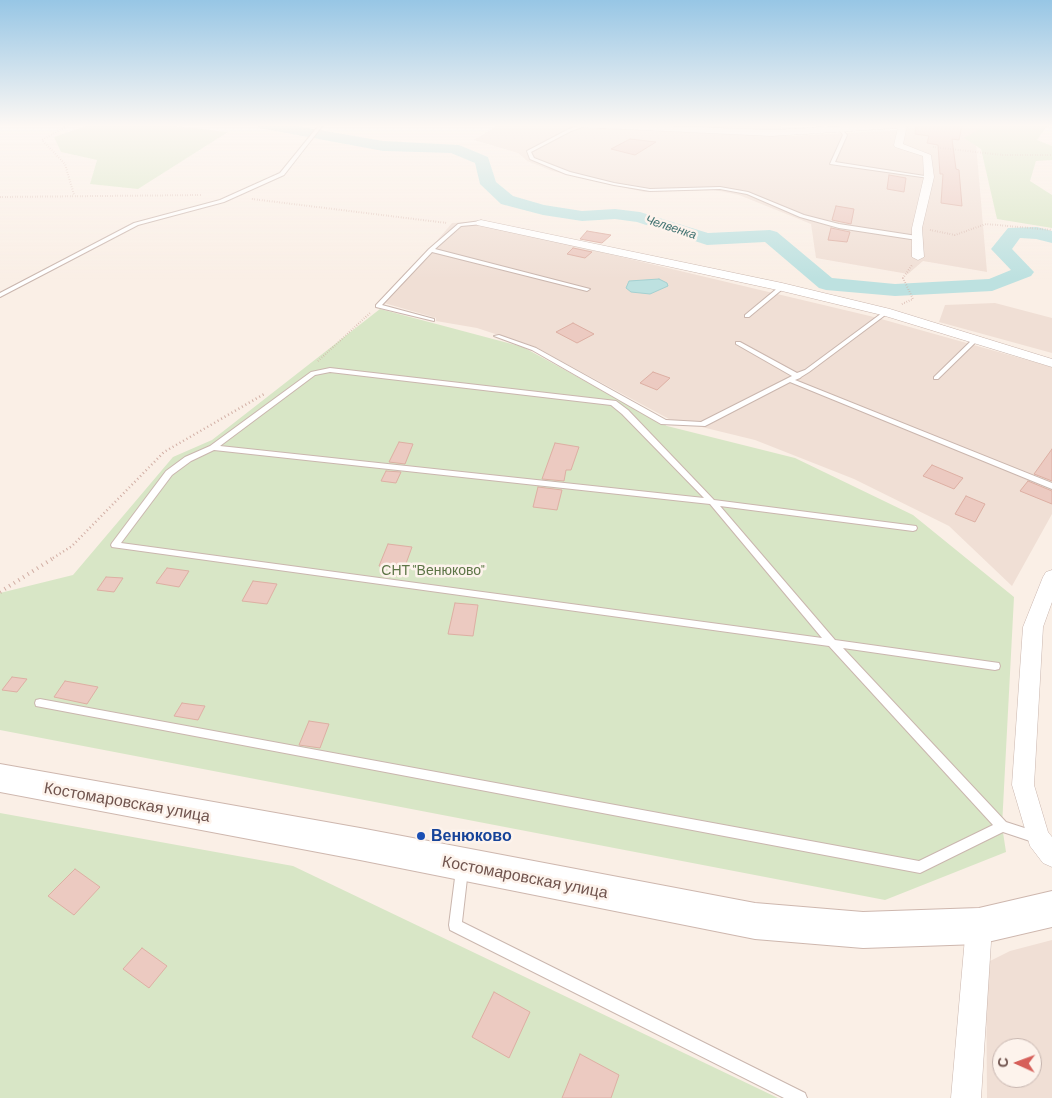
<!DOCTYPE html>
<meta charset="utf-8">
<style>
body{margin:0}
#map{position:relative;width:1052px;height:1098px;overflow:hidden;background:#faefe6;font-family:Barlow,sans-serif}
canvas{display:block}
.north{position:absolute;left:992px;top:1038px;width:50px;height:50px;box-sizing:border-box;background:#fdf3ec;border:1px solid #c5b3ad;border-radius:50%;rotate:272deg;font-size:14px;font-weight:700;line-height:20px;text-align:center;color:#70544e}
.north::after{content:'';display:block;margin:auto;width:18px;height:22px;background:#d65f59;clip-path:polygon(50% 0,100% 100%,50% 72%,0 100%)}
</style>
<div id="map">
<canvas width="1052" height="1098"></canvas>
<div class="north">С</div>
</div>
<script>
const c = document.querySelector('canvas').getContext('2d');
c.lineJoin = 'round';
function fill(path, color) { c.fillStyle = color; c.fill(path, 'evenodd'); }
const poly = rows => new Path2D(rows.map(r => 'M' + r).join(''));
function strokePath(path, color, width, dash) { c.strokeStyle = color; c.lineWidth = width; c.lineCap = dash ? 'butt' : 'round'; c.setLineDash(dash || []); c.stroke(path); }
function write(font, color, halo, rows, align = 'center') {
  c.font = font + ' Barlow,sans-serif'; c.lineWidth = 5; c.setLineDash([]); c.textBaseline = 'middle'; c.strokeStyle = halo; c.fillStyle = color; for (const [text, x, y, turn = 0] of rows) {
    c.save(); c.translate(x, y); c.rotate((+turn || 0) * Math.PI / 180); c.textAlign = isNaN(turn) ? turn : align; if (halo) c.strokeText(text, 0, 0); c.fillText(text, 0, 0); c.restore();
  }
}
fill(poly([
 [498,125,569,125,596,128,790,136,905,130,909,125,986,125,976,143,987,272,923,261,908,274,816,258,811,224,739,195,714,190,644,192,552,171,527,161,518,153,474,140],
 [664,125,780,125,781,131],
 [474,222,874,317,1052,367,1052,514,1012,586,949,526,854,479,755,440,669,419,535,347,477,328,436,321,436,318,384,303,452,223],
 [995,303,1052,318,1052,353,939,322,945,305],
 [1052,940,1052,1098,987,1098,986,963,1010,951],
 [1002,1048,1032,1048,1032,1078,1002,1078]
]), '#f0dfd5');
fill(poly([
 [89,125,165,125,228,132,138,189,90,184,97,160,61,152,54,137],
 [986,125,1052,125,1046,127,1037,140,1052,146,1052,160,1036,161,1030,181,1052,195,1052,228,997,219,981,149,964,138],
 [380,309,523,347,667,426,795,458,913,515,1014,597,1002,826,1006,852,885,900,0,730,0,593,73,575,173,457,212,440],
 [0,813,293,866,778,1098,0,1098]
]), '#d8e6c6');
const water = poly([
 [659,279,667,283,668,286,650,294,631,292,626,288,629,281,659,279]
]);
fill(water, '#bde1e0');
strokePath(water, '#a4d1d1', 1);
fill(poly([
 [258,125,291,125,383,141,459,145,488,157,496,182,513,196,544,205,582,211,615,209,640,212,708,233,770,230,777,232,832,278,895,284,989,279,1011,270,991,249,1008,228,1037,227,1052,231,1052,243,1036,239,1020,238,1012,249,1034,272,1031,276,992,291,895,296,826,290,819,288,765,242,707,245,637,222,615,219,582,221,543,215,501,204,480,184,475,163,451,153,383,151,265,129,260,128,258,125]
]), '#bde1e0');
const building = poly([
 [916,125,962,125,959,140,952,139,956,169,959,170,962,206,941,203,943,174,940,174,938,145,927,143,929,136,915,134,916,125],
 [630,139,656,142,635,155,611,149,630,139],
 [889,175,906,178,904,192,887,189,889,175],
 [836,206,854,209,851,224,832,220,836,206],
 [831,228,850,232,847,242,828,240,831,228],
 [587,231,611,235,602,243,580,239,587,231],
 [573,248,592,252,585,258,567,254,573,248],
 [573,323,594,334,577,343,556,332,573,323],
 [653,372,670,378,657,390,640,383,653,372],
 [399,442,413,444,405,464,389,462,399,442],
 [555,443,579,447,571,470,566,470,564,481,542,479,555,443],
 [1052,449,1052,481,1034,474,1052,449],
 [932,465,963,478,954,489,923,476,932,465],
 [386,471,401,472,396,483,381,481,386,471],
 [1028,481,1052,491,1052,504,1020,491,1028,481],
 [538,487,562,490,557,510,533,507,538,487],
 [966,496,985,504,975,522,955,514,966,496],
 [388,544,412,547,404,569,379,566,388,544],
 [167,568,189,571,179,587,156,583,167,568],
 [106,577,123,578,114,592,97,590,106,577],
 [253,581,277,584,267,604,242,601,253,581],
 [455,603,478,605,473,636,448,634,455,603],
 [12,677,27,679,17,692,2,690,12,677],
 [65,681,98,687,87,704,54,697,65,681],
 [182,703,196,705,205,706,198,720,174,716,182,703],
 [309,721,329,724,320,748,299,745,309,721],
 [75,869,100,887,74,915,48,896,75,869],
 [142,948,167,966,149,988,123,969,142,948],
 [494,992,530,1012,509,1058,472,1037,494,992],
 [580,1054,619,1075,611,1098,562,1098,580,1054]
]);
fill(building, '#eccac1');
strokePath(building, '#ddafa3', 1);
const lane = poly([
 [319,125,323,125,284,175,224,202,138,225,0,297,0,293,134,223,220,200,280,173,319,125],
 [581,125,585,126,571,131,531,152,534,158,570,172,614,183,650,189,720,187,748,192,804,215,839,224,917,236,920,238,917,240,839,228,800,217,747,194,720,189,650,191,614,185,566,174,530,159,527,151,569,129,581,125],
 [841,128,847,135,835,162,931,177,929,178,830,164,843,135,839,129,841,128],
 [481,221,484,223,483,224,461,226,435,249,590,289,587,291,432,252,382,305,434,319,434,321,376,307,376,305,429,249,458,224,481,221],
 [780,286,785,287,749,317,745,317,745,315,780,286],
 [886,310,888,311,888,313,809,372,801,377,800,378,795,380,1052,483,1052,489,790,382,705,426,661,424,532,350,494,336,499,335,536,348,666,420,701,422,792,376,736,344,736,342,740,342,797,373,805,370,886,310],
 [976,337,978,338,978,340,938,379,934,379,934,377,974,338,976,337],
 [330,368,616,401,628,410,714,500,916,526,917,528,916,530,913,531,720,506,835,640,999,663,1000,666,999,669,995,670,843,648,1006,822,1040,833,1042,837,1040,841,1036,843,1003,832,920,873,36,706,35,703,36,700,40,699,919,861,993,825,829,646,112,547,111,545,112,543,166,471,185,457,210,446,311,372,330,368],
 [330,372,611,405,622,414,704,498,220,446,315,375,330,372],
 [214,450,710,504,822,638,121,543,172,475,191,461,214,450],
 [462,864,466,866,468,870,462,922,805,1093,807,1098,784,1098,450,930,449,925,456,870,458,866,462,864]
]);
const street = poly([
 [575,125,643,125,772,130,859,125,907,125,903,144,931,155,934,177,922,228,924,257,918,260,912,257,912,228,924,177,923,156,895,147,894,145,898,128,772,136,579,127,575,125],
 [481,220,782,283,890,309,1052,359,1052,367,882,315,782,291,477,225,476,223,477,221,481,220],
 [1052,570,1052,602,1043,627,1034,785,1048,832,1052,837,1052,867,1043,863,1030,846,1012,785,1023,627,1043,577,1046,572,1052,570],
 [979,913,988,917,992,926,981,1098,951,1098,966,926,970,917,979,913]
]);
const secondary = poly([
 [0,764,360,828,755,903,863,912,979,908,1052,891,1052,927,979,944,863,948,755,939,360,860,0,792,0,764]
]);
strokePath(lane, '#cab6ae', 2);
strokePath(street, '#cab6ae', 1);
strokePath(secondary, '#ceb7ae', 2);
strokePath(poly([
 [69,125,42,140,65,164,74,195],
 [933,147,1002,155,1052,155],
 [0,197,201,195],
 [252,199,447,223],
 [930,230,955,235,986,224,1052,230],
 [902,304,913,299,903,278,912,265],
 [318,361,370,313]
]), '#d1aea4', 2, [0.5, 2]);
strokePath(poly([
 [53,558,72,546,164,452,266,393]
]), '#d1aea4', 2.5, [1, 3]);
strokePath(poly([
 [0,592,55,557]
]), '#d1aea4', 4, [1, 4.5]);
fill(lane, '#fff');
fill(street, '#fff');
fill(secondary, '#fff');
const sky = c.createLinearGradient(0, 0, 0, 279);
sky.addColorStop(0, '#97c6e5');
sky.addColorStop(0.45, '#fdf8f4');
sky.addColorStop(1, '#fdf8f400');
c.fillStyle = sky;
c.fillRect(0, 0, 1052, 279);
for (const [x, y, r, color] of [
 [421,836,5,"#1a4fb4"]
]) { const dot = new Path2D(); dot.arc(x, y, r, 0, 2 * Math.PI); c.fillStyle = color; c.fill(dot); strokePath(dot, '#fdf3ec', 2); }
write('italic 12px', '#437473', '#fdf3ec', [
 ["Челвенка",671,227,18]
]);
write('14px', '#5d7547', '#fdf3ec', [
 ["СНТ \"Венюково\"",433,570]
]);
write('16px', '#70544e', '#fdf3ec', [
 ["Костомаровская улица",127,802,10],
 ["Костомаровская улица",525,877,11]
]);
write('bold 16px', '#164399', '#fdf3ec', [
 ["Венюково",431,836]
], 'left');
</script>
